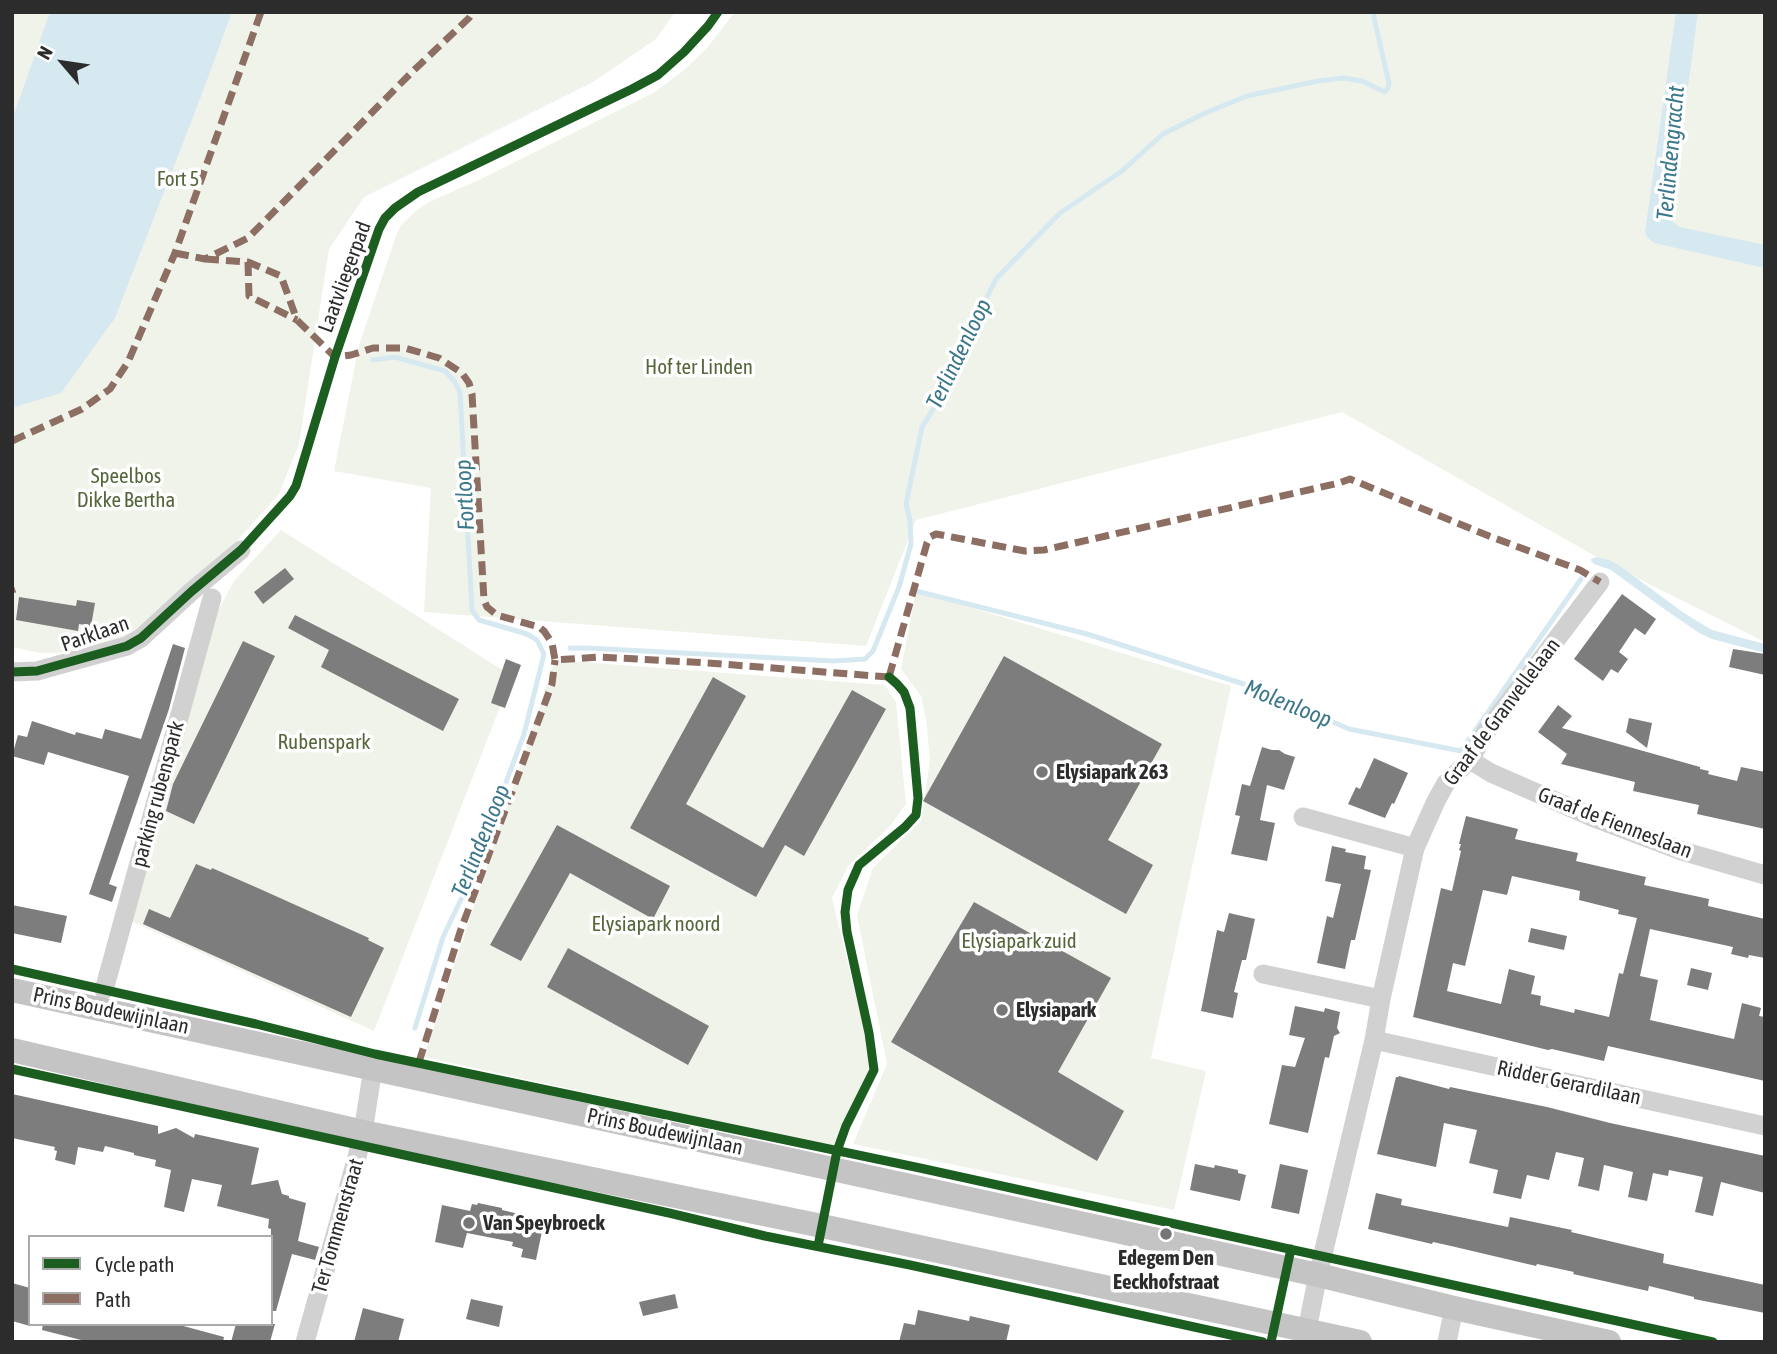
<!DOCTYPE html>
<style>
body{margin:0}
#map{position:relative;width:1777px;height:1354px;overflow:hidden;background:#fff;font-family:"Asap Condensed",sans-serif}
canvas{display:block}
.frame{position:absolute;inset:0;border:14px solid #2c2c2c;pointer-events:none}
.legend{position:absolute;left:28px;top:1235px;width:245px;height:91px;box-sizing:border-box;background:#fff;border:2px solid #ababab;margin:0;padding:9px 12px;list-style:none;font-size:21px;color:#2c2c2c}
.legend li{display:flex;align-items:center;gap:14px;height:35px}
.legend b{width:35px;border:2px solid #ababab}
.north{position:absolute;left:28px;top:28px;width:70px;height:70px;-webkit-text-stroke:5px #fff;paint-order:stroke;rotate:299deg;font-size:19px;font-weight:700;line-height:28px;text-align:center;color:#2c2c2c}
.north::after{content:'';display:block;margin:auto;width:24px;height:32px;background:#2c2c2c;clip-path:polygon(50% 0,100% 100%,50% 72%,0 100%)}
</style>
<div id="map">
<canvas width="1777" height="1354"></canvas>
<div class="frame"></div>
<ul class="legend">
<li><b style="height:9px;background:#1b5e20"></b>Cycle path</li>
<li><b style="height:9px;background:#8d6e63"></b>Path</li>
</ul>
<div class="north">N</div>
</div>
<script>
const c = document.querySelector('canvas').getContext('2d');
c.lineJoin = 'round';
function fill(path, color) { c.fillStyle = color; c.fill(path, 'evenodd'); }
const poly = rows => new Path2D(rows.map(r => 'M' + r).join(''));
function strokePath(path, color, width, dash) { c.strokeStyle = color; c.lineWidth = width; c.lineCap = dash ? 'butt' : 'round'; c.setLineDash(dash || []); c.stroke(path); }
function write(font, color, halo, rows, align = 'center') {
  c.font = font + ' "Asap Condensed",sans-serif'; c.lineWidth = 7; c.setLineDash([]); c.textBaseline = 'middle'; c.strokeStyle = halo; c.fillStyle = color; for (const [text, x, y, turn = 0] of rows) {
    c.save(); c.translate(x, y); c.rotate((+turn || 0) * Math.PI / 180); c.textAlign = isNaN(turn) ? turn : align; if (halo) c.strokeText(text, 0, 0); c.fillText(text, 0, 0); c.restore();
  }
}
fill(poly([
 [12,12,675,12,656,39,593,82,364,197,329,249,299,444,279,494,227,552,131,634,85,652,40,653,12,647],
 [735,12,1765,12,1765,642,1609,564,1342,412,916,520,866,646,424,612,431,488,334,471,359,345,396,236,401,225,417,210,429,202,481,179,655,92,683,71,707,48],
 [281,530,512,676,374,1031,122,917,152,777,193,658,234,581],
 [916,591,1231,686,1151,1058,1206,1071,1174,1210,853,1144,887,1064,857,915,873,868,921,821,930,760,926,719,921,696,901,669],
 [555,660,885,685,896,702,906,804,890,826,848,866,832,898,874,1070,834,1147,424,1057]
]), '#f0f3ea');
fill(poly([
 [50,12,232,12,200,99,115,318,61,393,12,408,12,120],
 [1676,12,1698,12,1671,215,1673,222,1680,227,1765,245,1765,268,1654,243,1647,237,1645,232],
 [1597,557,1609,560,1620,566,1684,613,1712,630,1765,644,1765,653,1712,639,1699,633,1660,606,1611,570,1594,564,1591,561,1591,559]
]), '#d6e9f0');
strokePath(poly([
 [373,360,395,357,445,371,454,381,460,392,472,610,479,620,527,634,537,640,544,654,524,734,467,887,443,937,415,1028],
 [916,591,1087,634,1253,687,1349,729,1461,751,1581,579],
 [570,648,587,648,834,661,865,659,873,651,899,587,911,544,910,520,906,504,922,427,950,382,974,323,996,279,1060,213,1122,171,1163,134,1203,114,1247,96,1318,81,1343,78,1362,81,1385,92,1388,88,1389,83,1374,18,1374,12]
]), '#d6e9f0', 5);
fill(poly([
 [285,568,294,579,263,604,254,592],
 [1622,594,1656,619,1645,635,1635,628,1619,652,1628,659,1618,673,1611,669,1603,681,1574,659],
 [19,597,76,606,77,600,95,603,91,626,79,624,78,631,16,620],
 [295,615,459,699,443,731,321,667,329,650,288,628],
 [243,641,275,656,194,824,166,811,173,784],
 [173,644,185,648,169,709,109,884,117,887,112,902,89,894,129,776,48,752,44,765,12,756,18,735,27,737,32,721,75,735,76,732,102,739,105,729,141,739],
 [1733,649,1765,654,1765,675,1729,667],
 [1004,656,1162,744,1108,840,1153,865,1126,914,923,801],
 [506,659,521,665,505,708,491,703],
 [713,677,746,696,686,804,763,848,852,690,886,709,804,856,785,845,756,897,630,828],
 [1558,705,1572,716,1562,728,1700,767,1700,769,1709,771,1708,774,1737,781,1741,767,1765,772,1765,829,1697,814,1699,805,1633,791,1635,782,1561,764,1567,754,1538,732],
 [1629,718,1652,723,1647,748,1626,732],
 [1262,747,1272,750,1279,750,1285,754,1295,757,1284,790,1267,785,1260,820,1275,823,1267,861,1231,854,1240,816,1235,815,1242,784,1250,786],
 [1374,758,1408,773,1394,804,1392,803,1385,818,1348,804,1356,787,1360,789],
 [1466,816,1518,829,1515,839,1578,853,1576,861,1646,877,1644,885,1709,899,1708,906,1765,919,1765,958,1749,955,1748,958,1731,954,1733,947,1650,929,1640,976,1658,980,1650,1020,1734,1039,1742,1003,1761,1008,1759,1016,1765,1017,1765,1081,1608,1046,1604,1061,1552,1049,1548,1050,1413,1017,1441,888,1452,891,1461,851,1459,850,1461,844,1459,844],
 [1512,876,1580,891,1579,900,1619,910,1618,914,1637,918,1623,974,1619,973,1609,1017,1575,1009,1574,1013,1540,1005,1541,996,1531,994,1535,976,1509,969,1501,1004,1447,991,1453,963,1465,966,1483,890,1507,895],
 [557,825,670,886,653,919,570,873,521,961,490,945],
 [1332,846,1346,849,1345,852,1366,856,1364,869,1371,870,1355,940,1351,940,1345,969,1317,963,1327,916,1333,918,1341,884,1325,881],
 [196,864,211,870,212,868,260,889,369,938,368,940,384,948,351,1017,143,924,149,909,170,918],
 [974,902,1111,978,1058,1072,1124,1111,1097,1161,891,1042],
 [12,905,67,916,61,943,12,933],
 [1229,913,1255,919,1246,960,1242,960,1234,992,1238,993,1233,1018,1201,1011,1217,930,1224,932],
 [1531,928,1567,936,1564,950,1528,942],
 [568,948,709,1026,688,1065,547,987],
 [1691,968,1712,973,1708,990,1687,985],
 [1295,1006,1324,1012,1325,1008,1340,1012,1337,1028,1340,1033,1334,1036,1329,1058,1325,1057,1308,1133,1269,1124,1282,1065,1295,1067,1305,1038,1289,1035],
 [1399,1076,1449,1089,1450,1087,1547,1107,1610,1123,1765,1156,1765,1193,1721,1182,1713,1216,1695,1212,1703,1177,1669,1170,1668,1176,1653,1173,1647,1201,1628,1197,1633,1172,1604,1165,1599,1191,1578,1186,1584,1158,1556,1152,1549,1180,1527,1175,1521,1199,1493,1193,1498,1170,1469,1163,1477,1130,1444,1123,1436,1167,1377,1154,1396,1077,1398,1077],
 [12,1094,158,1126,158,1134,176,1128,194,1138,195,1134,259,1148,251,1185,278,1180,282,1194,289,1196,289,1198,306,1203,298,1241,319,1247,315,1260,292,1254,276,1311,271,1311,271,1229,268,1228,269,1219,217,1206,222,1185,192,1179,184,1212,164,1207,171,1170,155,1166,156,1160,134,1155,134,1153,105,1146,103,1152,78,1147,75,1165,55,1160,57,1151,54,1150,55,1147,12,1138],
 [1195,1164,1214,1168,1215,1165,1238,1170,1238,1173,1246,1175,1240,1201,1190,1190],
 [1280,1164,1308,1170,1299,1214,1271,1208],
 [1376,1193,1402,1199,1401,1205,1508,1227,1510,1217,1572,1230,1571,1232,1664,1254,1663,1263,1765,1285,1765,1313,1694,1299,1694,1297,1649,1286,1648,1291,1573,1274,1574,1272,1537,1264,1536,1266,1451,1246,1433,1242,1432,1244,1368,1229],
 [478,1203,502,1208,502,1210,536,1218,535,1220,544,1222,536,1260,521,1257,523,1249,512,1246,513,1242,467,1233,463,1248,435,1242,442,1205,470,1211,472,1204,477,1205],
 [12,1283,30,1288,30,1326,12,1321],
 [675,1294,678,1308,643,1316,639,1302],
 [471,1299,503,1306,499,1327,466,1319],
 [363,1308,404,1319,398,1342,354,1342],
 [918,1310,969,1321,970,1316,1010,1325,1006,1342,899,1342,904,1323,915,1325],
 [43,1324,176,1324,224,1337,223,1342,89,1342,42,1330],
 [236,1324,275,1324,270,1342,231,1342]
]), '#7d7d7d');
strokePath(poly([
 [12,672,37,671,127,646,141,638,192,591,241,550],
 [1470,760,1491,773,1592,817,1682,851,1765,875],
 [1303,817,1415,848],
 [1263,974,1381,999],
 [104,990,212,598],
 [1374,1040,1765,1126],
 [1307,1330,1318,1275,1374,1040,1381,999,1415,848,1436,801,1446,783,1470,760,1485,733,1600,582],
 [305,1342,357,1157,363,1132,373,1068],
 [1447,1342,1454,1308]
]), '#d1d1d1', 19);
strokePath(poly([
 [12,990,1318,1275,1454,1308,1609,1342],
 [12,1050,363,1132,822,1226,1360,1342]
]), '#c4c4c4', 24);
strokePath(poly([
 [175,253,205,259,248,238,412,72,469,18,473,12],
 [205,259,248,262,281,276,297,320,335,357,351,355,373,348,405,348,439,358,462,373,469,383,472,394,484,600,487,607,497,615,539,627,544,631,552,643,555,660,600,657,708,663,889,677],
 [248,262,249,296,297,320],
 [12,441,82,409,110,389,128,362,175,253,261,12],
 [12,590,15,589],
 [889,677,927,543,930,537,936,534,1025,551,1044,550,1339,483,1350,479,1489,536,1580,570,1600,582],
 [419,1062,460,932,552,684,555,660]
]), '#8d6e63', 7, [14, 7]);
strokePath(poly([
 [12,672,37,671,127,646,141,638,192,591,241,550,290,496,296,486,335,357,379,229,385,218,395,208,418,192,632,89,658,75,684,52,708,26,718,12],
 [12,969,256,1024,375,1054,920,1168,1713,1342],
 [12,1069,669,1213,765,1236,910,1265,1263,1342],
 [818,1246,837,1151,846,1126,874,1070,869,1033,847,932,845,912,848,890,859,865,905,827,916,815,918,798,910,708,904,692,897,684,889,677],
 [1271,1342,1291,1249]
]), '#1b5e20', 9);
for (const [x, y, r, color] of [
 [1042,772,7,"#767676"],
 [1002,1010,7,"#767676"],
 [469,1223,7,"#767676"],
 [1166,1234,7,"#767676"]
]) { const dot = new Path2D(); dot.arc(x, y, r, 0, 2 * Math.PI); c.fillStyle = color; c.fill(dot); strokePath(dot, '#fff', 2.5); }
write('21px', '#55663b', '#fff', [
 ["Fort 5",178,179],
 ["Hof ter Linden",699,367],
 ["Speelbos",126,476],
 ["Dikke Bertha",126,500],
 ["Rubenspark",324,742],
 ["Elysiapark noord",656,924],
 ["Elysiapark zuid",1019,941]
]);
write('21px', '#2c2c2c', '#fff', [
 ["Laatvliegerpad",345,277,-70],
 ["Parklaan",95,634,-19],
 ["Graaf de Granvellelaan",1502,712,-53],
 ["parking rubenspark",158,794,-75],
 ["Graaf de Fienneslaan",1615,823,21],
 ["Prins Boudewijnlaan",111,1011,12],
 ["Ridder Gerardilaan",1569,1083,12],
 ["Prins Boudewijnlaan",665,1132,12],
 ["Ter Tommenstraat",338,1226,-74]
]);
write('bold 21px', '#2c2c2c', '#fff', [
 ["Elysiapark 263",1056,772],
 ["Elysiapark",1016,1010],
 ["Van Speybroeck",483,1223],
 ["Edegem Den",1166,1258,"center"],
 ["Eeckhofstraat",1166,1282,"center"]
], 'left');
write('italic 23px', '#3c788c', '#fff', [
 ["Terlindengracht",1671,153,-85],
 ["Terlindenloop",959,354,-64],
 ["Fortloop",465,495,-93],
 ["Molenloop",1288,704,22],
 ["Terlindenloop",481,841,-68]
]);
</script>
